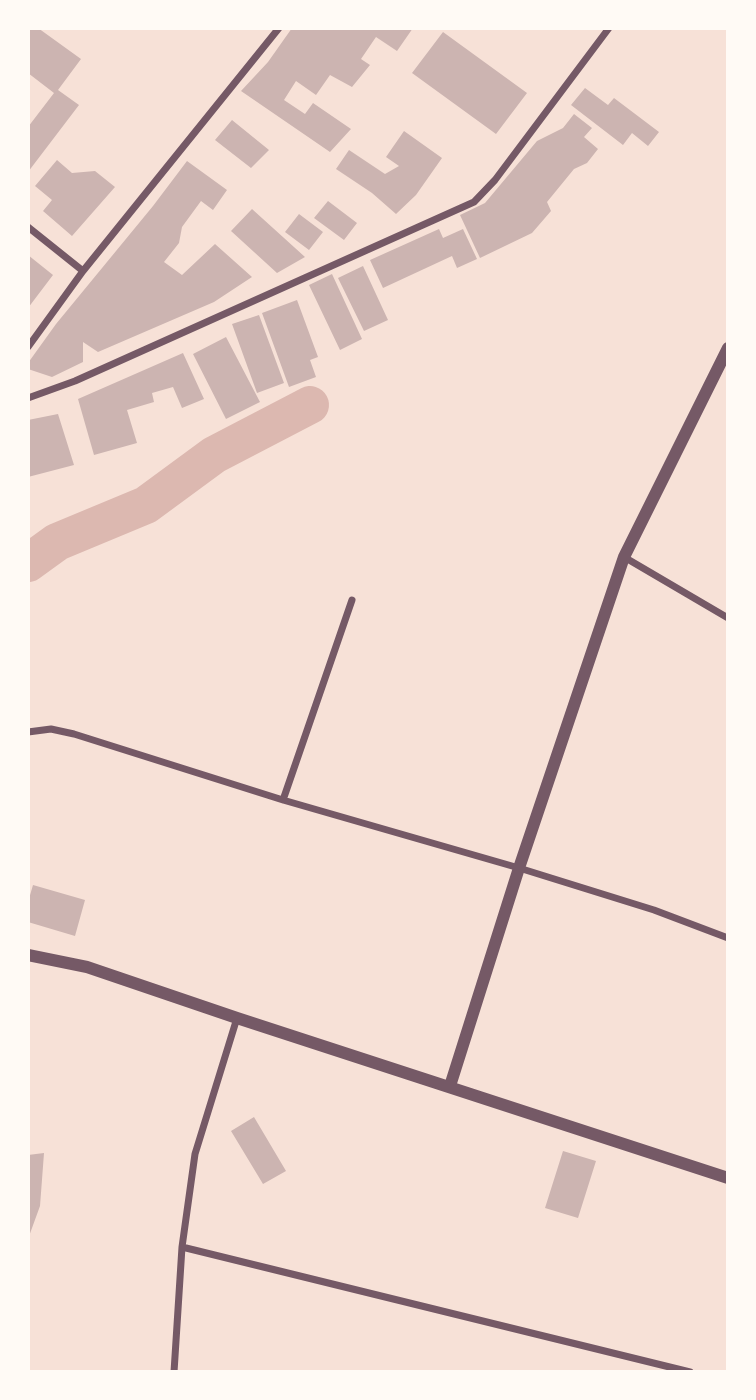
<!DOCTYPE html>
<style>
body{margin:0}
#map{position:relative;width:756px;height:1400px;overflow:hidden;background:#f7e1d7;font-family:"PT Sans Narrow",sans-serif}
canvas{display:block}
.frame{position:absolute;inset:0;border:30px solid #fffaf5;pointer-events:none}
</style>
<div id="map">
<canvas width="756" height="1400"></canvas>
<div class="frame"></div>
</div>
<script>
const c = document.querySelector('canvas').getContext('2d');
c.lineJoin = 'round';
const poly = rows => new Path2D(rows.map(r => 'M' + r).join(''));
function strokePath(path, color, width, dash) { c.strokeStyle = color; c.lineWidth = width; c.lineCap = dash ? 'butt' : 'round'; c.setLineDash(dash || []); c.stroke(path); }
function fill(path, color) { c.fillStyle = color; c.fill(path, 'evenodd'); }
strokePath(poly([
 [28,563,57,542,146,505,214,455,310,405]
]), '#dcb8b0', 38);
fill(poly([
 [28,28,38,28,81,59,58,90,79,105,28,172,28,127,54,93,28,73],
 [292,28,413,28,397,51,376,37,361,59,370,65,352,87,330,75,316,95,296,81,284,100,305,114,313,103,351,129,330,152,241,91,268,62],
 [443,32,527,93,496,134,412,73],
 [585,88,608,105,614,98,659,132,648,146,632,133,623,145,571,105],
 [574,114,592,128,584,137,598,149,587,163,574,169,547,202,551,211,532,233,480,258,460,215,485,203,537,141,563,128],
 [232,120,269,150,251,168,215,140],
 [404,131,442,158,416,195,396,214,372,193,336,169,349,150,385,174,399,166,386,157],
 [57,160,72,173,95,171,115,187,72,236,43,211,52,200,35,186],
 [187,161,227,190,213,210,201,201,182,227,179,243,164,262,182,275,215,244,252,277,214,302,98,352,83,342,83,362,52,377,28,369,28,363,56,324,153,206],
 [328,201,357,223,344,240,314,218],
 [252,209,305,257,277,273,231,231],
 [299,214,323,232,309,250,285,232],
 [439,229,443,238,463,229,477,259,457,268,452,256,383,288,370,260],
 [28,255,53,275,28,308],
 [363,266,388,320,364,331,338,278],
 [332,274,362,339,340,350,309,285],
 [297,300,318,357,310,360,316,377,289,387,262,313],
 [259,315,284,383,257,393,232,324],
 [226,337,260,402,226,419,193,354],
 [183,353,204,399,182,408,173,387,152,393,154,402,127,410,137,443,94,455,78,399],
 [58,414,74,465,28,477,28,420],
 [33,885,85,900,75,936,28,922,28,902],
 [254,1117,286,1171,263,1184,231,1131],
 [563,1151,596,1161,578,1218,545,1208],
 [44,1153,40,1206,28,1239,28,1155]
]), '#ccb4b1');
strokePath(poly([
 [28,227,83,271],
 [28,347,83,271,279,28],
 [28,398,75,381,474,202,495,180,609,28],
 [624,557,728,618],
 [28,732,51,729,74,734,283,800,519,868,654,910,728,938],
 [283,800,352,600],
 [182,1247,690,1372],
 [174,1372,182,1247,195,1154,237,1018]
]), '#755966', 7);
strokePath(poly([
 [28,955,87,967,237,1018,728,1178],
 [450,1086,519,868,624,557,728,348]
]), '#755966', 12);
</script>
